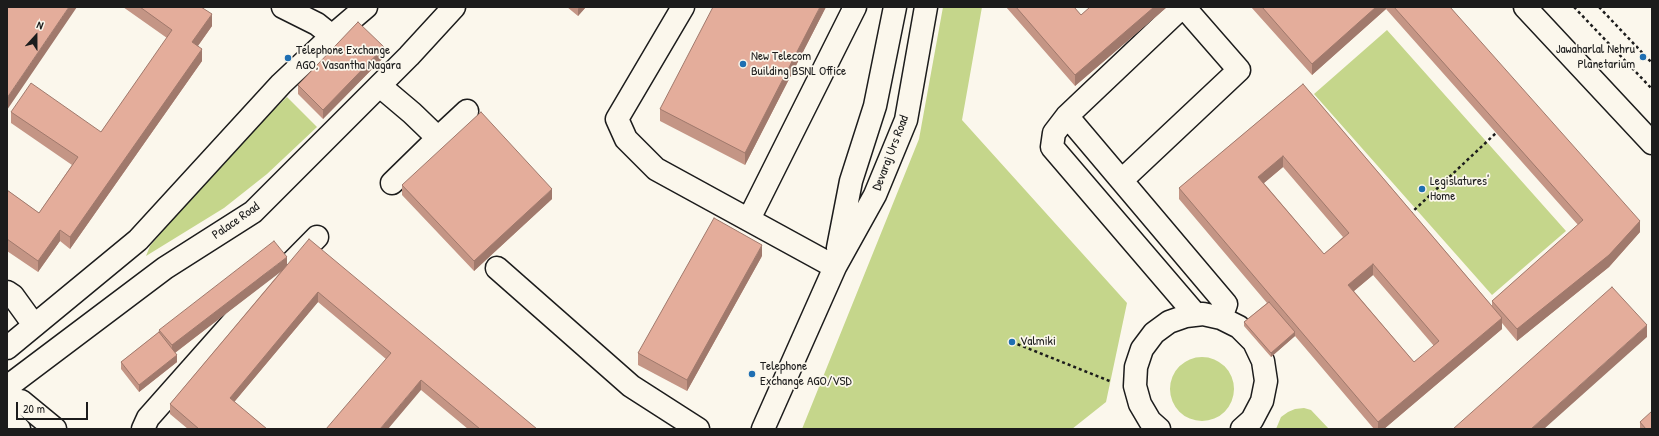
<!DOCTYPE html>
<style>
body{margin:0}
#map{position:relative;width:1659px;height:436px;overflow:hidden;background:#fbf7ec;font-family:"Patrick Hand",sans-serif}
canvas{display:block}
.frame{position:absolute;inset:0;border:8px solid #1c1c1c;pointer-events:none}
.north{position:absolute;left:16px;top:16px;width:40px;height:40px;-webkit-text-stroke:3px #fbf7ec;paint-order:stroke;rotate:21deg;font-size:11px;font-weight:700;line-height:16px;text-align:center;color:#1c1c1c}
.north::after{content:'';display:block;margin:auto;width:14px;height:18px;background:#1c1c1c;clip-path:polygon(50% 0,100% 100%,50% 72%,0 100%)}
.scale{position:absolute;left:16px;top:402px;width:72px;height:18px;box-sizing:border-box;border:2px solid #1c1c1c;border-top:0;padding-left:5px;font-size:12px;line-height:14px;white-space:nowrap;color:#1c1c1c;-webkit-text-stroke:3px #fbf7ec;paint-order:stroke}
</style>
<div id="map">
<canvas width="1659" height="436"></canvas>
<div class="frame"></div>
<div class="north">N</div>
<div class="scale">20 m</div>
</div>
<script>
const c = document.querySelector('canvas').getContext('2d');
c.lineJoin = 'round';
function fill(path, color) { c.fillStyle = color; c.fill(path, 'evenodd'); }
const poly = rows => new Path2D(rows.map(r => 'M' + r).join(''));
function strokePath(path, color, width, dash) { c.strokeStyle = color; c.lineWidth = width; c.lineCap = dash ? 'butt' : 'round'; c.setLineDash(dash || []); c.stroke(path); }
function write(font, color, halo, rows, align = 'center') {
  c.font = font + ' "Patrick Hand",sans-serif'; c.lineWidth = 3.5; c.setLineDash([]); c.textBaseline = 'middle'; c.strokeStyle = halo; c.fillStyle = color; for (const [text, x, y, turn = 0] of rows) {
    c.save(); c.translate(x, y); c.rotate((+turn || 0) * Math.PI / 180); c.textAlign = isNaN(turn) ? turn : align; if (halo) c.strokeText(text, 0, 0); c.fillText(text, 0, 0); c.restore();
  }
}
fill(poly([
 [943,7,982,7,962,120,1127,303,1106,402,1072,429,802,429,919,139],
 [1387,30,1566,231,1492,295,1314,94],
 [287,97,317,127,267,174,224,208,146,256,150,246,198,189,245,137],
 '1170 389a32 32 0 1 1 64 0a32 32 0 1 1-64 0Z',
 [1304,408,1311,410,1329,429,1276,429,1281,417,1288,412,1295,409]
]), '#c5d68b');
const minor = poly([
 [283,7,317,24,332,36],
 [683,7,617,119,626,139,656,169,835,267],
 [1182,7,1067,116,1054,133,1052,147,1196,315],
 [380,86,412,113,438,138,392,183],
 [1067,116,1226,304,1221,318],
 [438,138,467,111],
 [1122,180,1239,70,1184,7],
 [749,219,855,7],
 [838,248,851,181,875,106,895,7],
 [497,268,631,386,698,429],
 [7,292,13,296,34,325],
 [7,402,21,401,55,429],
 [7,415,8,418,19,429],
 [143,429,148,418,234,321,317,237],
 [763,429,835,267,875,195,906,120,926,7],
 [1159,429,1150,421,1140,404,1135,386,1136,367,1142,349,1154,333,1169,322,1186,316,1203,314,1221,318,1239,327,1254,342,1263,361,1266,381,1262,401,1252,420,1242,429]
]);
const major = poly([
 [1525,7,1652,143],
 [7,348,138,240,281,84,332,36,366,7],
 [7,387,165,268,253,212,409,56,454,7]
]);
strokePath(minor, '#1c1c1c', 25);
strokePath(major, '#1c1c1c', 25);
strokePath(poly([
 [1574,7,1652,89],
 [1599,7,1652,63],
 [1410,214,1496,133],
 [1012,342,1112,382]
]), '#1c1c1c', 2.5, [3, 3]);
strokePath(minor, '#fbf7ec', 22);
strokePath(major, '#fbf7ec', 22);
fill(poly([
 [123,7,201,7,212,26,198,46,202,61,70,249,60,241,38,272,7,251,7,190,39,213,72,165,11,123,11,112,101,132,167,38],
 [567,7,586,7,578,16],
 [826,7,745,165,660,121,660,109],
 [1006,7,1074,7,1081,15,1090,7,1167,7,1075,86],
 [1251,7,1450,7,1640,232,1609,267,1517,341,1502,323,1502,329,1384,429,1374,429,1295,336,1271,357,1244,326,1244,322,1267,303,1179,199,1179,188,1303,84,1492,306,1492,301,1578,225,1386,9,1312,75],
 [1283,167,1343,237,1324,254,1264,183],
 [1373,275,1434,346,1414,362,1354,291],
 [384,57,323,119,298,94,298,85],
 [402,185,552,199,474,271,402,195],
 [762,256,687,391,638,365,638,353],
 [287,265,537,429,468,429,421,390,386,359,318,302,234,402,267,429,188,429,170,414,170,404,282,270,175,353,177,362,139,392,121,369,121,362,159,332,159,330],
 [1640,422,1652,429,1640,429]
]), '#c49585');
fill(poly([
 [69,7,77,7,7,110,7,98],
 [579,7,586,7,578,16,578,9],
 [820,7,826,7,745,165,745,153],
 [1154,7,1167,7,1075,86,1075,75],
 [1376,7,1386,7,1386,9,1312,75,1312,64],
 [212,14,212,26,192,54,192,42],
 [384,47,384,57,323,119,323,110],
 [202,49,202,61,70,249,70,237],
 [1283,156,1283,167,1258,188,1258,177],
 [552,189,552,199,474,271,474,261],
 [1640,221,1640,232,1609,267,1517,341,1517,329],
 [60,230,60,241,38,272,38,261],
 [762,245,762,256,687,391,687,380],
 [287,257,287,267,172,355,172,345],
 [1373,264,1373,275,1348,296,1348,285],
 [318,292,318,302,230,407,230,398],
 [1502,318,1502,329,1384,429,1378,429,1378,422],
 [1647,325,1647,337,1544,429,1531,429],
 [1295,332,1295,336,1271,357,1271,353],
 [177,355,177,362,139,392,139,385],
 [421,380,421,390,388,429,380,429]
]), '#a0796c');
const building = poly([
 [7,7,69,7,7,98,7,7],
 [140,7,201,7,212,14,192,42,202,49,70,237,60,230,38,261,7,239,7,190,39,213,78,157,11,112,31,83,101,132,172,30,140,7],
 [713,7,820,7,745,153,660,109,713,7],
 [1016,7,1074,7,1081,15,1090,7,1154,7,1075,75,1016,7],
 [1262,7,1376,7,1312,64,1262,7],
 [1394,7,1450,7,1640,221,1609,255,1517,329,1492,301,1583,220,1394,7],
 [358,22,384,47,323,110,298,85,358,22],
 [1303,84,1502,318,1378,422,1179,188,1303,84],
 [1283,156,1349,233,1324,254,1258,177,1283,156],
 [1373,264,1439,341,1414,362,1348,285,1373,264],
 [481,112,552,189,474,261,402,185,481,112],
 [714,218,762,245,687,380,638,353,714,218],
 [309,239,537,429,480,429,421,380,380,429,326,429,391,353,318,292,230,398,267,429,199,429,170,404,309,239],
 [274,241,287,257,172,345,159,330,274,241],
 [1612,287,1647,325,1531,429,1453,429,1612,287],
 [1269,302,1295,332,1271,353,1244,322,1269,302],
 [159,332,177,355,139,385,121,362,159,332],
 [1652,411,1652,429,1646,429,1640,422,1652,411]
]);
fill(building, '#e4ad9b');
strokePath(building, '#a0796c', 1);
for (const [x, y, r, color] of [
 [1643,57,4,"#1f6fb2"],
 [288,58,4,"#1f6fb2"],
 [743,64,4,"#1f6fb2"],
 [1422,189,4,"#1f6fb2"],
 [1012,342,4,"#1f6fb2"],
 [752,374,4,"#1f6fb2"]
]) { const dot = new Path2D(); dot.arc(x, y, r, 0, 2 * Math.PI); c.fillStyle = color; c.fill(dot); strokePath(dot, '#fbf7ec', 1.5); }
write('13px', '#1c1c1c', '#fbf7ec', [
 ["Jawaharlal Nehru",1635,50,"right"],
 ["Planetarium",1635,65,"right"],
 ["Telephone Exchange",296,51],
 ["AGO, Vasantha Nagara",296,66],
 ["New Telecom",751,57],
 ["Building BSNL Office",751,72],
 ["Legislatures'",1430,182],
 ["Home",1430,197],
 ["Valmiki",1020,342],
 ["Telephone",760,367],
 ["Exchange AGO/VSD",760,382]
], 'left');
write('13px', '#1c1c1c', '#fbf7ec', [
 ["Devaraj Urs Road",891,153,-69],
 ["Palace Road",236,221,-35]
]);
</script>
